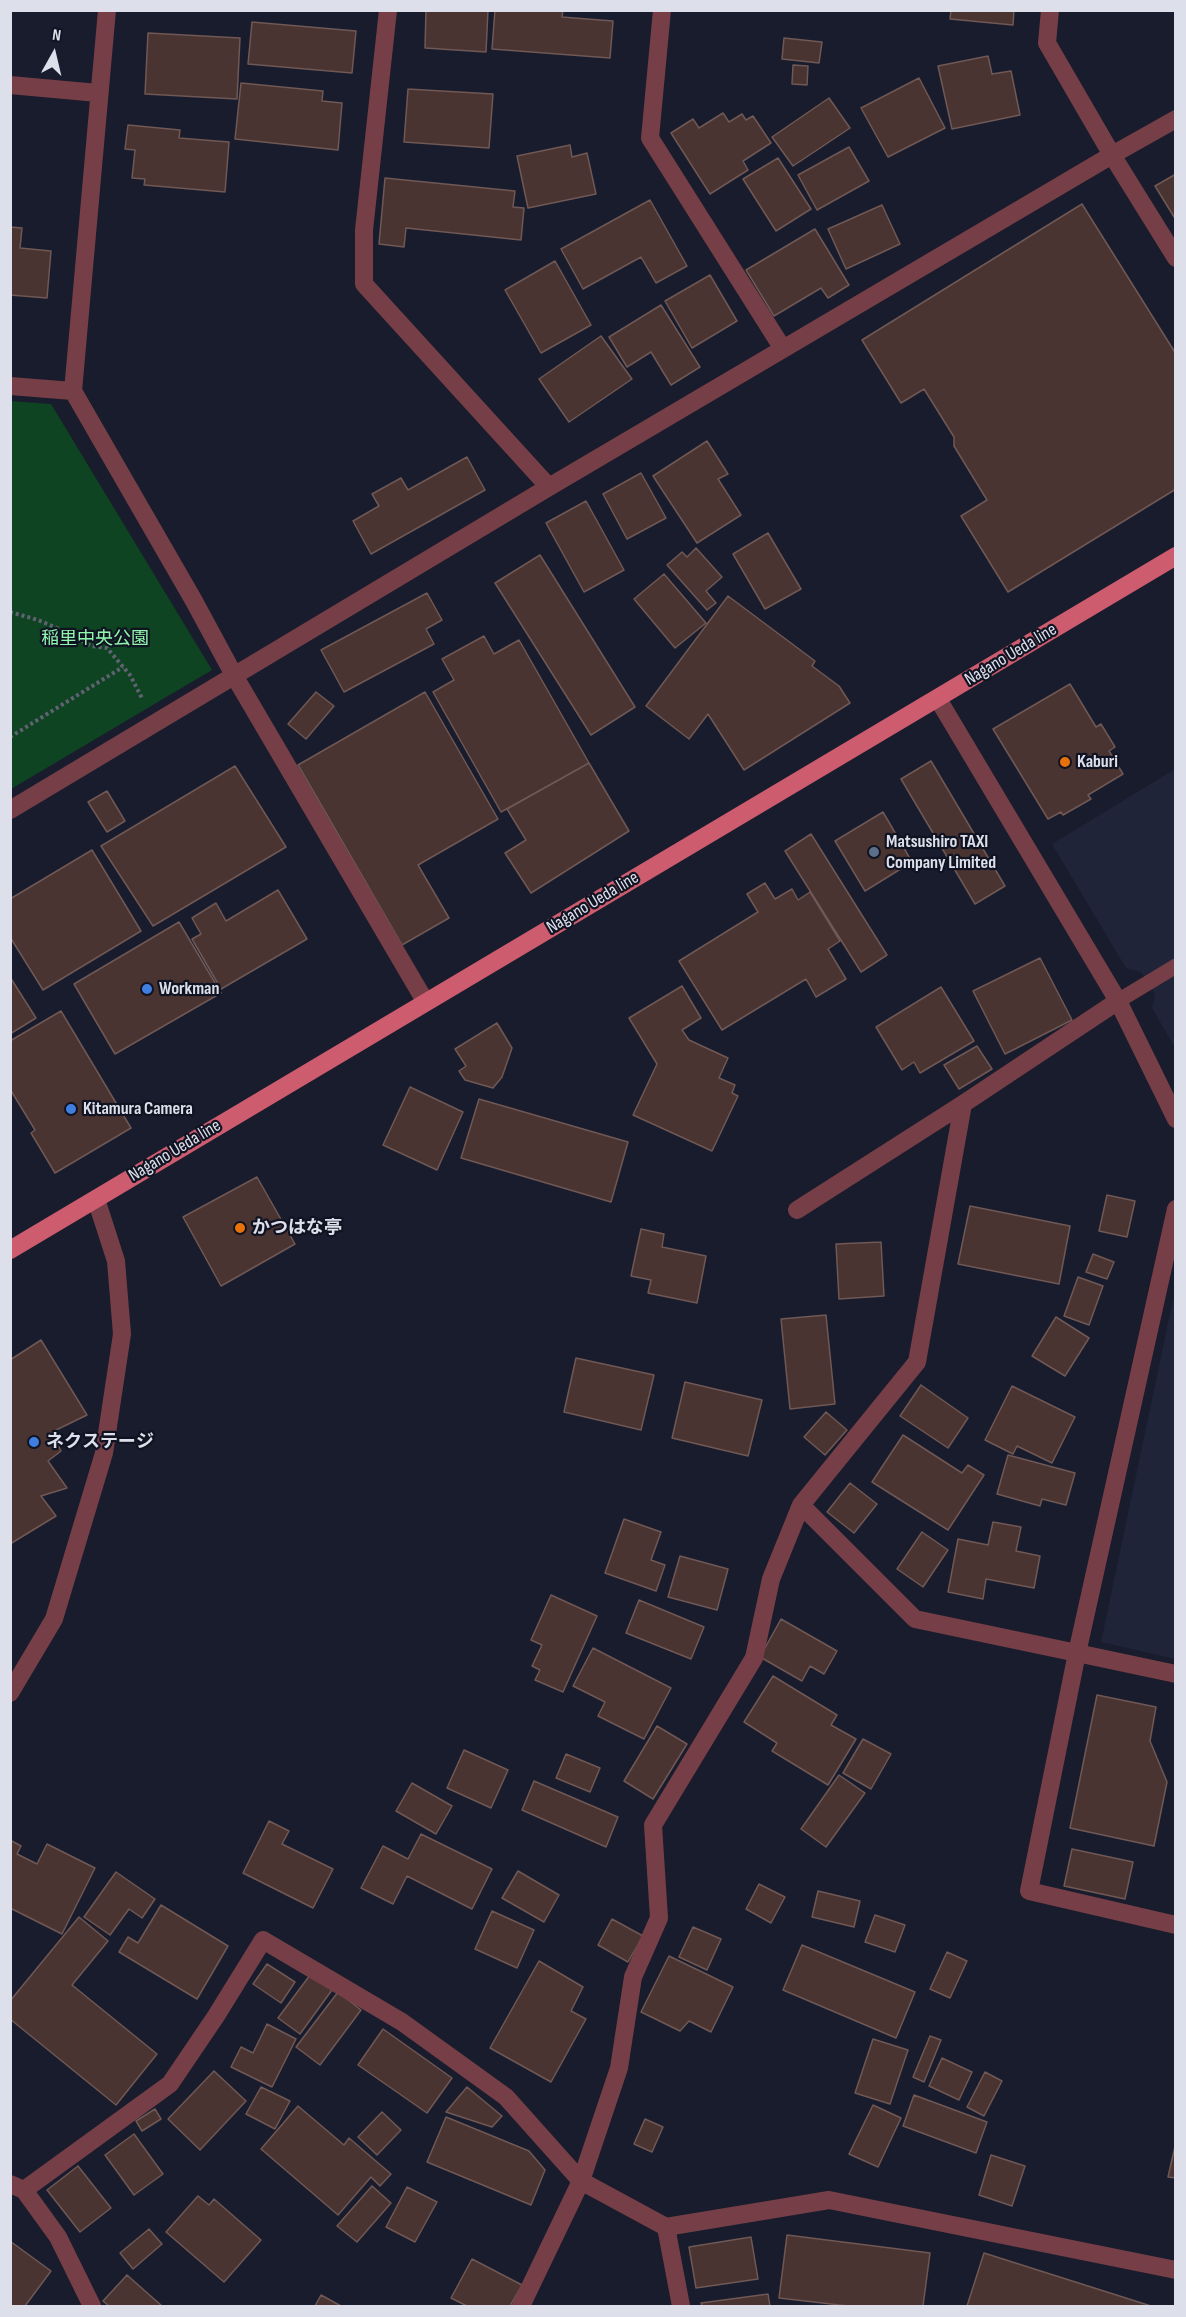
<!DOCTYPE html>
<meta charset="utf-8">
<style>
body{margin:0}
#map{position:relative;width:1186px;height:2317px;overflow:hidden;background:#191c2c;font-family:"Sofia Sans Condensed",sans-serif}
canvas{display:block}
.frame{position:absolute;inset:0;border:12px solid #dde0eb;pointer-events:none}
.north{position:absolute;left:24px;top:24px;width:60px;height:60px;-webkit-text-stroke:4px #101322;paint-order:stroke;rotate:8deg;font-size:16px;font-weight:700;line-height:24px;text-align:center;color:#dde0eb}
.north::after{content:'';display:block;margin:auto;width:21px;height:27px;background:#dde0eb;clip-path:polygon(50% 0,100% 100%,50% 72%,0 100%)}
</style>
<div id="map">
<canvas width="1186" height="2317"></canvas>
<div class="frame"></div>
<div class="north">N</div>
</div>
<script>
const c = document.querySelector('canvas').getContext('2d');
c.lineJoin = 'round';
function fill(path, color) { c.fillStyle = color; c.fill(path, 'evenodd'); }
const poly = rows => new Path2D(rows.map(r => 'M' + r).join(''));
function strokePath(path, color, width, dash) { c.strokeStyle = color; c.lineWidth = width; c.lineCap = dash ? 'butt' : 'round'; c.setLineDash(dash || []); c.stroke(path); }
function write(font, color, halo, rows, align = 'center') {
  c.font = font + ' "Sofia Sans Condensed","Noto Sans JP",sans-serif'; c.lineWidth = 4.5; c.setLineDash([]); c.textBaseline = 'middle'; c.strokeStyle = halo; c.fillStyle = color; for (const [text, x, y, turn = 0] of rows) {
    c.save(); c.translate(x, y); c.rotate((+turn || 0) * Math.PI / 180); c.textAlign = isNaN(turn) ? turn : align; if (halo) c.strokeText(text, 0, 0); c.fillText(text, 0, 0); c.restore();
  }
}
fill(poly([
 [1175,769,1175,1048,1152,1008,1155,994,1141,972,1126,968,1052,844],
 [1175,1290,1175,1659,1101,1642]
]), '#1f2439');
fill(poly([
 [10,401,51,404,212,670,11,789]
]), '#0e4422');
const building = poly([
 [426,10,488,10,486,52,425,48,426,10],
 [495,10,563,10,562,17,613,21,610,58,492,49,495,10],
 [951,10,1014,10,1013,25,950,19,951,10],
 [252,22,356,31,352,73,248,64,252,22],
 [148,33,240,38,237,99,145,94,148,33],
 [784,38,822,42,819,63,782,59,784,38],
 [988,56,992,74,1011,71,1020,115,952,129,938,66,988,56],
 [793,65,808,66,807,85,792,84,793,65],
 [919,78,945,128,888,157,861,108,919,78],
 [241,83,323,91,322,101,342,103,338,150,235,139,241,83],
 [408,89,493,94,489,148,404,142,408,89],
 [829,98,850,128,793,166,772,137,829,98],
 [723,113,729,122,742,114,746,120,753,116,771,143,743,161,748,170,710,194,671,133,693,119,699,128,723,113],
 [128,125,180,130,179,138,229,142,225,192,144,185,145,179,132,178,135,150,125,149,128,125],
 [570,145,572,157,587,153,596,194,528,208,517,156,570,145],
 [849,147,869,181,817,210,798,175,849,147],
 [778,158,811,209,776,231,743,179,778,158],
 [1176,174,1176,220,1155,186,1176,174],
 [385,178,515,191,513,207,524,208,521,240,406,228,404,247,379,244,385,178],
 [650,200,687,266,656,283,641,257,583,289,561,249,650,200],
 [1082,204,1176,354,1176,489,1008,592,961,516,987,500,954,446,954,437,924,389,901,403,862,340,1082,204],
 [882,205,900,244,846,269,828,229,882,205],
 [10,227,22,228,20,248,51,251,47,298,10,295,10,227],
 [815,229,849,285,828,298,821,288,774,316,746,270,815,229],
 [555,261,591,325,541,353,505,290,555,261],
 [710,275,737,321,692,348,665,301,710,275],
 [661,305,700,367,671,385,651,352,627,367,609,337,661,305],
 [601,336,632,379,569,422,539,379,601,336],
 [707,441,728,474,718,479,741,515,697,543,653,476,707,441],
 [467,457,485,490,371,554,353,521,379,506,372,494,401,478,408,490,467,457],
 [641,473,666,518,627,539,603,494,641,473],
 [586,501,624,570,584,592,546,523,586,501],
 [768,533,801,589,765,609,733,554,768,533],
 [696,548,722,577,706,591,716,603,707,610,667,565,682,552,687,557,696,548],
 [540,555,635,707,591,735,495,583,540,555],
 [664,574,706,623,675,648,634,599,664,574],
 [427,593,442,620,426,629,434,644,344,692,321,650,427,593],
 [728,596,815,661,812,666,839,686,850,703,744,770,708,714,689,739,646,706,728,596],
 [484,636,494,654,519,640,589,763,501,812,433,692,454,680,442,659,484,636],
 [1070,684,1096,727,1101,724,1115,747,1109,751,1123,774,1088,795,1091,799,1063,815,1061,812,1048,819,993,729,1070,684],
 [316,692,334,706,306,739,288,724,316,692],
 [425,692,498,819,418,865,449,918,402,945,298,765,425,692],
 [931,761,1005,886,975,904,901,779,931,761],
 [589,763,629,831,531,893,505,853,526,840,507,809,589,763],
 [235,766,286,847,153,926,101,846,235,766],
 [107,791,125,821,107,832,88,802,107,791],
 [883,812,912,862,865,891,835,841,883,812],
 [811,834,887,955,861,972,785,851,811,834],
 [92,850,141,931,43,990,10,937,10,899,92,850],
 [765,883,775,899,792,889,798,900,810,892,840,941,828,949,846,979,816,997,806,979,722,1030,679,961,758,912,747,894,765,883],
 [278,890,307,939,221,989,192,939,201,934,192,918,216,903,226,921,278,890],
 [179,922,221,993,115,1054,74,984,179,922],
 [1040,958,1072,1020,1005,1054,973,991,1040,958],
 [10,977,36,1018,10,1034,10,977],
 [682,986,701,1018,682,1030,689,1040,728,1058,719,1078,735,1085,732,1093,738,1096,712,1151,633,1115,657,1064,629,1018,682,986],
 [941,987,974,1041,920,1073,914,1062,902,1070,876,1027,941,987],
 [61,1011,131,1128,55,1173,31,1133,35,1130,10,1089,10,1041,61,1011],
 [497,1023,512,1048,502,1077,493,1088,465,1080,459,1071,466,1066,455,1049,497,1023],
 [977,1046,992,1069,959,1089,944,1065,977,1046],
 [410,1087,463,1112,437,1170,383,1145,410,1087],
 [479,1099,628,1142,611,1202,461,1158,479,1099],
 [257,1177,295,1244,221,1286,183,1217,257,1177],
 [1107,1195,1135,1201,1127,1237,1099,1231,1107,1195],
 [970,1206,1070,1226,1059,1284,958,1264,970,1206],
 [641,1229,664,1234,662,1247,706,1256,697,1303,648,1293,651,1280,631,1276,641,1229],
 [881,1242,884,1296,839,1299,836,1244,881,1242],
 [1093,1254,1114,1262,1107,1279,1086,1272,1093,1254],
 [1078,1277,1103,1286,1089,1325,1064,1316,1078,1277],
 [826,1315,835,1404,790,1409,781,1319,826,1315],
 [1056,1317,1089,1338,1065,1376,1032,1356,1056,1317],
 [41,1340,87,1415,52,1432,61,1451,48,1461,67,1488,41,1496,56,1516,10,1544,10,1360,41,1340],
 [576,1358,654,1375,641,1430,564,1412,576,1358],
 [685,1382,762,1400,748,1456,672,1438,685,1382],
 [921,1385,968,1418,948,1448,900,1416,921,1385],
 [1012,1386,1075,1417,1052,1463,1017,1446,1013,1454,985,1440,1012,1386],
 [826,1412,847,1430,825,1455,804,1437,826,1412],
 [903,1435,962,1473,968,1465,984,1475,948,1530,872,1482,903,1435],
 [1008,1455,1075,1473,1066,1505,1042,1499,1040,1506,997,1494,1008,1455],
 [850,1483,877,1504,854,1533,827,1512,850,1483],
 [624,1519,661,1532,651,1560,665,1565,656,1591,605,1573,624,1519],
 [993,1522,1021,1527,1016,1551,1040,1556,1034,1588,986,1579,983,1599,948,1592,958,1539,988,1545,993,1522],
 [922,1532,948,1550,923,1587,897,1569,922,1532],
 [680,1556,728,1569,717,1610,668,1597,680,1556],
 [551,1595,597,1616,563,1692,535,1680,540,1670,532,1666,542,1645,531,1640,551,1595],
 [639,1600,704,1627,691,1659,626,1633,639,1600],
 [781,1619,837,1651,824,1674,810,1666,802,1681,760,1657,781,1619],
 [593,1648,671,1688,644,1739,598,1716,605,1702,573,1686,593,1648],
 [773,1676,837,1715,831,1725,856,1739,828,1785,772,1751,777,1743,744,1722,773,1676],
 [1097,1695,1156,1707,1150,1741,1167,1782,1154,1846,1070,1828,1097,1695],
 [657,1726,687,1744,653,1799,624,1781,657,1726],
 [863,1739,891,1754,871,1789,843,1773,863,1739],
 [464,1750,508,1770,491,1808,447,1788,464,1750],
 [566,1754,600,1768,590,1792,556,1778,566,1754],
 [839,1775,865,1793,826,1847,801,1829,839,1775],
 [534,1781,618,1817,606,1847,522,1810,534,1781],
 [412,1783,452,1806,436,1834,396,1811,412,1783],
 [269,1821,289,1831,282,1844,333,1869,313,1908,243,1873,269,1821],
 [421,1834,492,1869,472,1909,407,1876,393,1904,361,1888,383,1846,408,1859,421,1834],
 [10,1840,21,1846,17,1854,37,1864,47,1844,95,1868,62,1934,10,1908,10,1840],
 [1072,1849,1133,1862,1125,1899,1064,1886,1072,1849],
 [518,1871,559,1895,544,1922,502,1898,518,1871],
 [116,1872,155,1899,142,1918,129,1909,110,1935,84,1917,116,1872],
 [759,1884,785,1897,771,1923,746,1909,759,1884],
 [818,1891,860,1901,854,1927,812,1917,818,1891],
 [161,1905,228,1946,197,1999,119,1952,128,1937,138,1943,161,1905],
 [492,1911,534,1930,517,1968,475,1949,492,1911],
 [875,1915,905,1925,895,1952,865,1942,875,1915],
 [79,1917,108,1941,72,1985,157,2054,116,2105,10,2019,10,2001,79,1917],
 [612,1919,643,1936,628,1962,598,1945,612,1919],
 [693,1927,721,1939,707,1970,679,1957,693,1927],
 [802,1945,915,1992,896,2038,783,1990,802,1945],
 [947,1952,967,1961,950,1998,930,1989,947,1952],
 [669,1956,733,1987,711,2032,689,2021,680,2031,641,2012,669,1956],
 [539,1961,583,1987,571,2011,586,2019,551,2082,490,2048,539,1961],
 [267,1964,295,1982,281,2003,253,1984,267,1964],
 [310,1975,332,1990,300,2034,278,2018,310,1975],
 [338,1992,361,2010,320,2065,296,2047,338,1992],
 [267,2024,296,2039,272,2087,231,2067,241,2047,253,2053,267,2024],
 [383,2029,452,2078,427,2113,358,2065,383,2029],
 [930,2036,941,2040,924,2082,913,2077,930,2036],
 [873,2039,908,2050,890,2104,855,2093,873,2039],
 [942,2058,972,2072,959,2100,929,2086,942,2058],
 [214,2071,246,2101,200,2150,168,2119,214,2071],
 [985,2072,1002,2081,984,2116,967,2107,985,2072],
 [261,2087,290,2101,275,2129,246,2114,261,2087],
 [467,2087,502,2116,492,2127,446,2112,467,2087],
 [914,2095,987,2122,976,2153,903,2126,914,2095],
 [873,2105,901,2118,878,2167,849,2154,873,2105],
 [298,2106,344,2145,349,2138,391,2174,380,2186,371,2177,338,2215,261,2149,298,2106],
 [155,2109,161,2119,142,2131,136,2121,155,2109],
 [382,2112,401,2130,377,2155,358,2137,382,2112],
 [446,2117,529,2151,545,2170,531,2205,427,2162,446,2117],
 [645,2119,663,2127,652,2152,634,2144,645,2119],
 [134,2134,163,2174,134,2195,105,2155,134,2134],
 [1176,2142,1176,2178,1168,2177,1176,2142],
 [991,2155,1025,2166,1012,2206,979,2195,991,2155],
 [78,2166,111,2208,80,2232,47,2190,78,2166],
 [372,2186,391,2203,357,2242,337,2226,372,2186],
 [407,2187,437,2202,415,2242,386,2227,407,2187],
 [198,2196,209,2205,214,2199,261,2240,224,2282,166,2232,198,2196],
 [149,2229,162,2244,133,2269,120,2253,149,2229],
 [787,2235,930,2253,923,2306,848,2306,779,2298,787,2235],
 [751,2237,758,2279,696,2288,689,2247,751,2237],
 [10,2241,51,2271,25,2306,10,2306,10,2241],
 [984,2253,1151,2306,967,2306,984,2253],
 [472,2259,522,2285,510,2306,467,2306,451,2298,472,2259],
 [127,2275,162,2306,109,2306,103,2301,127,2275],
 [768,2294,770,2306,702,2306,701,2303,768,2294],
 [321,2295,341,2306,315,2306,321,2295]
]);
fill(building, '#493431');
strokePath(building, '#6f5855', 1.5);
strokePath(poly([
 [10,612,38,620,64,631,91,646,107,648,130,675,143,700],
 [10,737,123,667]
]), '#606372', 4, [3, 3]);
strokePath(poly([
 [1118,1001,1176,966]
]), '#763f47', 15);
strokePath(poly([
 [388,10,364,230,364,284,549,487],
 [662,10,650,138,783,349],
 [10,85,98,93],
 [1176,119,1112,155,1176,258],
 [10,386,73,391,107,10],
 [73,391,194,601,235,677,425,1001],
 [938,699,1118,1001,1176,1119],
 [10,810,549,487,1112,155,1047,43,1050,10],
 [963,1104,917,1362,801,1505,915,1619,1077,1653,1029,1891,1176,1925],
 [1176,1209,1077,1653,1176,1674],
 [797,1210,963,1104,1118,1001],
 [10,1693,54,1619,104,1453,122,1334,116,1261,96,1199],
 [10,2184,24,2190,58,2237,92,2306],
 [24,2190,170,2084,216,2016,263,1940,402,2022,506,2097,581,2181,666,2227],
 [521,2306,581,2181,619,2068,633,1977,659,1918,653,1825,754,1658,771,1579,801,1505],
 [681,2306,666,2227,829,2200,1176,2270]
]), '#763f47', 18);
strokePath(poly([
 [10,1250,1176,556]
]), '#ce5c6f', 18);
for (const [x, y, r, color] of [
 [1065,762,6,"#e8710a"],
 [874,852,6,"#5c6f8a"],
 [147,989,6,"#3f7fe0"],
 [71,1109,6,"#3f7fe0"],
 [240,1228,6,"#e8710a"],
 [34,1442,6,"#3f7fe0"]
]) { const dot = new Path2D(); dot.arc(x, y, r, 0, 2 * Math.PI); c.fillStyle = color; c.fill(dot); strokePath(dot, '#101322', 2); }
write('18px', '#90f6ad', '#101322', [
 ["稲里中央公園",95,639]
]);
write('18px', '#dde0eb', '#101322', [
 ["Nagano Ueda line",1011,655,-31],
 ["Nagano Ueda line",593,903,-31],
 ["Nagano Ueda line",175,1151,-31]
]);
write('bold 18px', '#dde0eb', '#101322', [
 ["Kaburi",1077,762],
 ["Matsushiro TAXI",886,842],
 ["Company Limited",886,863],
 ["Workman",159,989],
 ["Kitamura Camera",83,1109],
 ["かつはな亭",252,1228],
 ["ネクステージ",46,1442]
], 'left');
</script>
